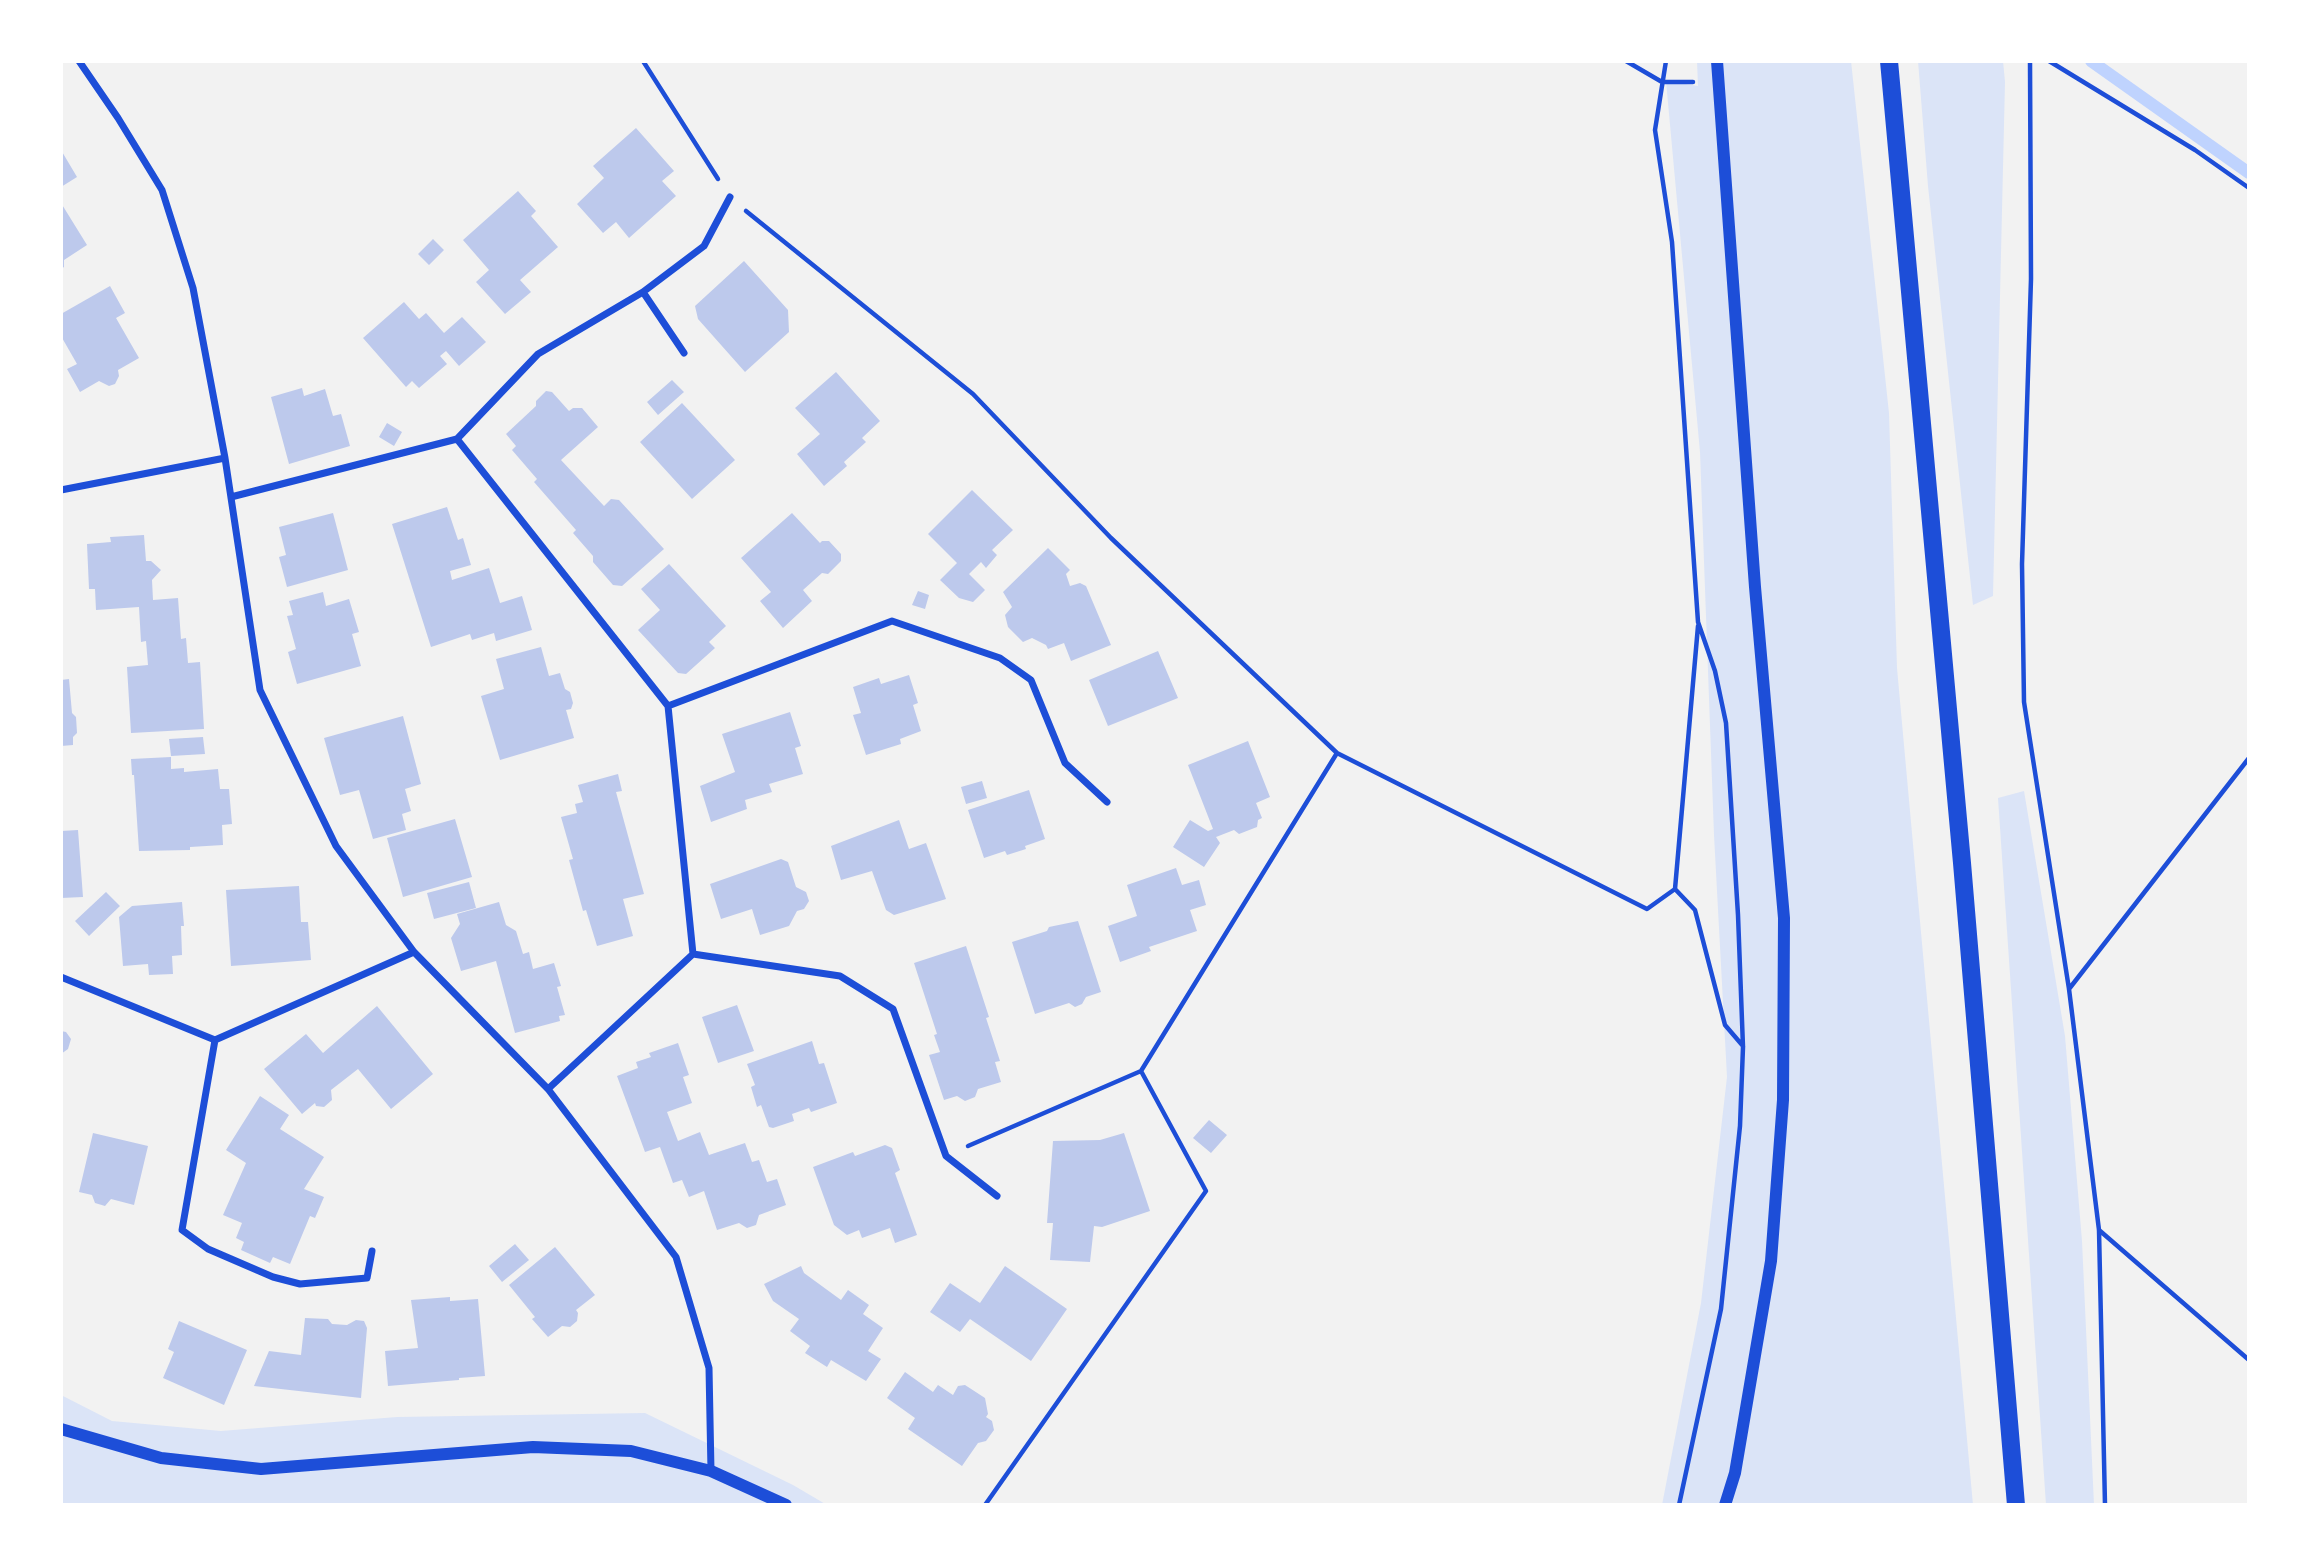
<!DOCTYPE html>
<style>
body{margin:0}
#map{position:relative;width:2310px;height:1566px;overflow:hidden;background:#f2f2f2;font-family:Arial,sans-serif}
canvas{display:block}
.frame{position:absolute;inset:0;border:63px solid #fff;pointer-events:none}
</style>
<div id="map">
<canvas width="2310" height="1566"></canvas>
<div class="frame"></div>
</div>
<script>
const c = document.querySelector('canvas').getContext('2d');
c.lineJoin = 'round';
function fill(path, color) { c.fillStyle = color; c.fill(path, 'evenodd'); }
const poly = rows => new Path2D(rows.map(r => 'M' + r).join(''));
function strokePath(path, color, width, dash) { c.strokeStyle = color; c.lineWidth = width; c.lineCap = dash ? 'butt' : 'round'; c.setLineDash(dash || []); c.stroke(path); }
fill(poly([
 [1697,61,1851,61,1889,413,1897,668,1973,1505,1662,1505,1701,1303,1727,1077,1714,835,1700,452,1666,81,1698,86],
 [1918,61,2003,61,2005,82,1993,596,1973,605,1928,186],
 [2024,791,2065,1036,2082,1241,2094,1505,2046,1505,1998,798],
 [61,1395,112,1421,221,1431,397,1417,645,1413,793,1485,827,1505,61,1505]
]), '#dbe4f7');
strokePath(poly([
 [2091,61,2249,173]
]), '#bfd3fe', 12);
fill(poly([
 [636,128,674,171,662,181,676,196,629,238,616,222,603,233,577,204,604,178,593,166],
 [61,150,77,177,61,187],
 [518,191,536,211,531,216,558,247,520,280,531,292,505,314,476,282,489,270,463,240],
 [61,203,87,245,64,260,64,267,61,269],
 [433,239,444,250,429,265,418,254],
 [744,261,788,310,789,332,745,372,698,319,695,306],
 [110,286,125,313,116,318,139,358,118,370,119,376,115,384,109,386,99,381,80,392,67,369,77,364,61,336,61,314],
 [404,302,419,319,426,313,444,333,462,317,486,342,459,366,446,351,440,356,447,364,419,388,412,381,406,387,363,338],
 [836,372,880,421,862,438,866,442,844,462,847,466,824,486,797,454,820,434,795,408],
 [672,380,684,392,658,415,647,402],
 [302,388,304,396,325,389,333,416,341,414,350,446,289,464,271,397],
 [546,391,552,392,569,411,573,408,582,408,598,427,561,460,604,506,611,499,619,500,664,549,622,586,613,585,593,562,593,556,573,533,576,530,534,482,537,479,512,450,516,446,506,434,536,406,536,401],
 [682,403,735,460,692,499,640,442],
 [387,423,402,432,394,446,379,437],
 [972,490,1013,530,992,550,997,555,986,568,981,562,969,574,985,590,973,602,959,598,940,580,957,563,928,534],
 [447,507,458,540,463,538,471,565,450,571,452,580,489,568,500,603,522,596,532,630,496,641,494,633,472,640,470,634,431,647,392,524],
 [333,513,348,570,287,587,279,557,286,555,279,527],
 [792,513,820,543,822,541,829,541,841,554,841,561,828,574,822,573,803,590,812,601,783,628,760,601,771,592,741,558],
 [144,535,146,561,151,561,161,570,152,580,153,600,178,598,181,639,186,638,188,663,200,662,204,729,131,733,127,667,148,665,146,641,141,642,139,607,96,610,95,589,89,589,87,544,111,542,110,537],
 [1048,548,1070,570,1066,574,1070,586,1080,583,1086,586,1111,645,1071,661,1064,643,1048,649,1046,645,1032,638,1023,642,1008,627,1005,615,1012,607,1003,592],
 [669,564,726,626,709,642,715,648,686,674,678,673,638,630,660,610,641,589],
 [918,591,929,595,925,609,912,605],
 [323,592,326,606,349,599,359,632,352,634,361,666,297,684,288,652,296,649,287,616,293,615,289,601],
 [541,647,549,676,560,673,565,689,570,692,573,703,571,709,566,710,574,738,500,760,481,696,504,689,496,659],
 [1158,651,1178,698,1108,726,1089,680],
 [909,675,918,703,913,705,921,731,900,739,901,744,866,755,853,715,861,713,853,687,879,678,881,684],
 [69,679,72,713,76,717,77,733,73,737,73,745,61,746,61,680],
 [790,712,801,746,795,748,803,774,769,784,772,792,745,800,747,809,711,822,700,786,735,772,722,734],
 [403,716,421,784,405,789,411,811,402,814,406,830,373,839,359,790,340,795,324,738],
 [203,737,205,754,171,756,169,739],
 [1248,741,1270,797,1256,803,1262,818,1258,820,1257,827,1239,834,1234,830,1216,837,1220,843,1204,867,1173,847,1190,820,1208,831,1213,829,1188,765],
 [171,757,171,769,184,768,184,772,218,769,220,789,229,789,232,824,222,825,223,845,190,847,190,850,139,851,134,775,132,775,131,759],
 [618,774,622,791,616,792,644,894,623,899,633,936,597,946,586,910,583,911,569,860,573,859,561,817,577,813,575,804,583,802,578,785],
 [982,781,987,798,966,804,961,787],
 [1029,790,1045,839,1025,846,1026,849,1007,855,1005,851,984,858,968,810],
 [455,819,472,877,403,897,387,838],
 [899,820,909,849,926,843,946,899,894,915,886,910,872,871,841,880,831,846],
 [78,830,83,897,61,898,61,831],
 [781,859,788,862,796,887,806,892,809,901,804,909,797,911,789,926,760,935,752,909,721,919,710,884],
 [1176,868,1182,885,1199,880,1206,905,1190,910,1197,931,1149,947,1151,951,1120,962,1108,926,1137,916,1127,885],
 [469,882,476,908,434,919,427,893],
 [299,886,301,922,308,922,311,960,231,966,226,890],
 [106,892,120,906,89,936,75,921],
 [182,902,184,926,181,926,182,955,172,956,173,974,149,975,148,964,123,966,119,917,132,906],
 [499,902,506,925,516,931,523,954,529,952,533,969,554,963,561,986,557,987,565,1015,559,1016,560,1021,515,1033,496,961,461,971,451,938,460,924,457,914],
 [1078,921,1101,992,1086,997,1082,1004,1075,1007,1069,1003,1035,1014,1012,942,1047,931,1049,927],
 [966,946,989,1017,986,1018,1000,1061,995,1062,1001,1082,978,1089,975,1097,965,1101,957,1096,944,1100,929,1055,940,1052,934,1035,937,1034,914,963],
 [737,1005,754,1051,718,1063,702,1017],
 [377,1006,433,1074,391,1109,358,1069,331,1090,332,1100,324,1107,316,1106,315,1103,302,1114,264,1069,306,1034,323,1053],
 [61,1031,66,1032,71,1039,68,1049,61,1054],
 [812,1041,819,1064,824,1063,837,1103,811,1112,809,1108,792,1114,794,1121,773,1128,769,1127,761,1105,757,1107,751,1087,755,1085,747,1064],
 [678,1043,689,1075,683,1077,692,1103,667,1112,678,1141,700,1132,709,1155,745,1143,752,1162,759,1160,767,1182,777,1179,786,1205,759,1215,756,1225,747,1228,739,1223,717,1230,704,1191,689,1197,682,1180,673,1183,660,1147,645,1152,617,1076,638,1068,636,1062,651,1057,649,1053],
 [260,1096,289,1115,280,1129,324,1157,304,1189,324,1197,315,1218,310,1216,290,1264,273,1257,270,1263,241,1250,244,1242,236,1238,242,1223,223,1215,246,1163,226,1150],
 [1209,1120,1227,1135,1211,1153,1193,1138],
 [93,1133,148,1146,134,1205,111,1199,105,1206,95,1203,92,1195,79,1192],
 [1124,1133,1150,1211,1102,1227,1094,1226,1090,1262,1050,1260,1053,1223,1047,1223,1053,1141,1100,1140],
 [885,1145,892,1148,900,1170,895,1173,917,1235,895,1243,890,1228,862,1238,859,1230,847,1235,834,1225,813,1167,853,1152,855,1156],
 [515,1244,529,1260,502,1282,489,1266],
 [555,1247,595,1295,576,1310,578,1313,577,1321,570,1327,562,1326,548,1337,532,1319,535,1317,509,1285],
 [801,1266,804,1273,841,1300,848,1290,869,1305,863,1314,883,1328,868,1351,881,1359,866,1381,831,1360,827,1367,805,1353,810,1346,790,1331,799,1319,773,1301,764,1284],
 [1005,1266,1067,1309,1031,1361,970,1319,960,1332,930,1312,950,1283,980,1303],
 [450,1297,450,1301,478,1299,485,1376,459,1378,459,1380,388,1386,385,1351,418,1348,411,1300],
 [305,1318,328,1319,332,1324,347,1325,356,1320,364,1321,367,1328,361,1398,254,1386,269,1351,301,1355],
 [179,1321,247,1350,224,1405,163,1378,174,1352,168,1349],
 [905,1372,933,1392,938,1385,953,1395,958,1386,965,1385,985,1398,988,1414,986,1417,992,1421,994,1430,986,1441,978,1443,962,1466,908,1429,915,1418,887,1398]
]), '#bdc9ec');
strokePath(poly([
 [643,61,718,179],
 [1626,61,1662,82,1693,82],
 [1666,61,1655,130,1672,242,1698,622,1715,671,1726,723,1738,915,1743,1047,1740,1126,1721,1309,1679,1505],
 [2030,61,2031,279,2022,564,2024,702,2069,989,2099,1230,2105,1505],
 [2049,61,2195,150,2249,188],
 [746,211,973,394,1111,538,1337,753,1141,1071,1206,1191,985,1505],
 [1698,626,1675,889,1695,910,1725,1025,1743,1046],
 [1337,753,1647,909,1675,889],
 [2069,989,2249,758],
 [968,1146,1141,1071],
 [2099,1230,2249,1360]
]), '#1d4ed8', 4.5);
strokePath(poly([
 [79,61,118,118,162,190,193,288,225,458,260,690,336,846,414,952,548,1089,676,1257,709,1368,711,1471],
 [643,292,684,353],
 [457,439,538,354,643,292,704,246,730,197],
 [61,490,225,458],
 [231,497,457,439,668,706,693,954,548,1089],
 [668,706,892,621,1000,658,1031,680,1065,763,1107,802],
 [693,954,840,976,893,1009,946,1156,997,1196],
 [61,977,215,1040,414,952],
 [215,1040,182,1230,208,1249,273,1277,300,1284,367,1278,372,1251]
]), '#1d4ed8', 7);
strokePath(poly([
 [1717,61,1755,587,1784,918,1783,1100,1771,1261,1735,1473,1725,1505],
 [61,1429,161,1458,261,1469,533,1447,631,1451,711,1471,786,1505]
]), '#1d4ed8', 12);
strokePath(poly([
 [1889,61,1962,863,2016,1505]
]), '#1d4ed8', 18);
</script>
